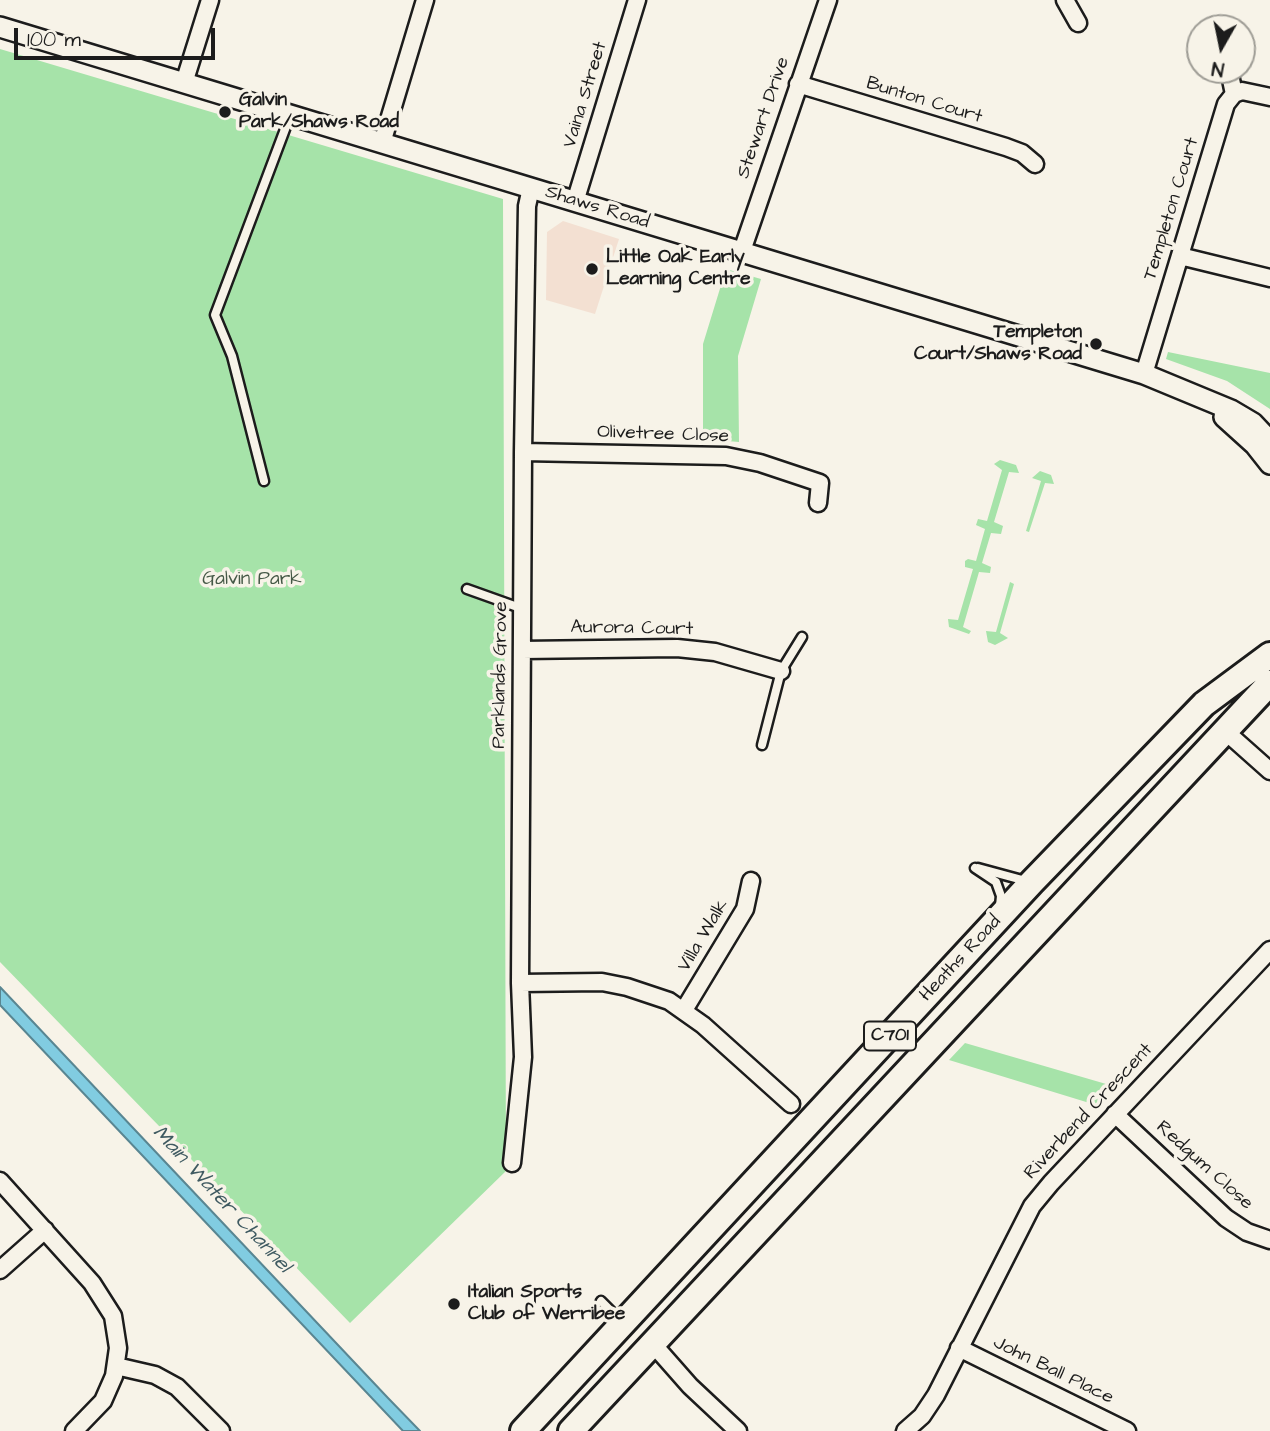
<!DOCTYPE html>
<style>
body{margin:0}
#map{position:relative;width:1270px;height:1431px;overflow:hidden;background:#f7f3e8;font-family:"Architects Daughter",sans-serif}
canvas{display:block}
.north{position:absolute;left:1186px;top:14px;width:70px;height:70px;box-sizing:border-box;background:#f7f3e8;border:2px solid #9f9d96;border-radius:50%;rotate:189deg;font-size:19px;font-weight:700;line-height:28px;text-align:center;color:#1c1c1c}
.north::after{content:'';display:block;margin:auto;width:24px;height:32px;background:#1c1c1c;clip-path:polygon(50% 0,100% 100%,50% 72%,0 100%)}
.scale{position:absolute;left:14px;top:28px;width:201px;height:32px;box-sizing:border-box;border:4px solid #1c1c1c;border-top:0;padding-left:9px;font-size:21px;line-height:24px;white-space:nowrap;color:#1c1c1c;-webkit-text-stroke:5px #f7f3e8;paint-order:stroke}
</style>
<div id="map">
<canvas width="1270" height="1431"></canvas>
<div class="north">N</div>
<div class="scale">100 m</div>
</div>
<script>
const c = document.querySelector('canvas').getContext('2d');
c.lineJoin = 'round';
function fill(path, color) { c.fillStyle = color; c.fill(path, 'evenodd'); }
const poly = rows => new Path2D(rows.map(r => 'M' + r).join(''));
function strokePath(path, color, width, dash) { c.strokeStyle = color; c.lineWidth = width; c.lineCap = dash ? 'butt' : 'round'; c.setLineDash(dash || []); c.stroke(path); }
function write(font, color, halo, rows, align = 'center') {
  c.font = font + ' "Architects Daughter",sans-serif'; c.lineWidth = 7; c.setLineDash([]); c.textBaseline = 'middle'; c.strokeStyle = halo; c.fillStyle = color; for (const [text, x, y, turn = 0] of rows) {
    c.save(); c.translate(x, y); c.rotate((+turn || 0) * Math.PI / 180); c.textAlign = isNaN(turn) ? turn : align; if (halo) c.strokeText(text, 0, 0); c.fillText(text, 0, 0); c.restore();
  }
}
fill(poly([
 [563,221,619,239,595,314,546,300,547,232]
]), '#f3e0d2');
fill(poly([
 [0,49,503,199,506,1171,350,1323,0,962],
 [726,269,761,279,738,356,739,442,703,439,703,344],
 [1168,352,1270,373,1270,409,1227,381,1166,359],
 [1000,460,1016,465,1019,473,1009,472,994,522,1003,526,1001,534,991,533,982,563,991,567,990,573,979,572,963,627,971,631,969,634,949,627,948,619,958,620,973,569,965,567,965,561,968,559,976,561,985,529,976,525,978,519,987,521,1002,470,994,464],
 [1040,471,1051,475,1054,484,1045,483,1029,532,1026,531,1041,481,1032,478],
 [1010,582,1014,584,1000,633,1008,638,995,645,988,642,986,631,996,632],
 [965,1043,1089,1079,1113,1086,1096,1105,949,1060]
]), '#a6e3a9');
const water = poly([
 [0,987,388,1398,420,1431,403,1431,0,1005,0,987]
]);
fill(water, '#81cce1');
strokePath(water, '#598692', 2);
const service = poly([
 [264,481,232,356,215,315,290,116],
 [467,589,523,609],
 [762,745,781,671,802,637],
 [975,868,996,882,1001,896,1000,906],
 [978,868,1026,881],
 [601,1301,621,1321]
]);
const minor = poly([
 [1065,0,1078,23],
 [1229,70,1234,94],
 [184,83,210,0],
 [798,84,1006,147,1022,153,1035,164],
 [382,143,425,0],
 [575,202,637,0],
 [742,251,828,0],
 [1180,256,1270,278],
 [1144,374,1226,104,1234,94,1242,91,1270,97],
 [523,452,726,456,760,463,820,483,818,503],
 [522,650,677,648,715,652,781,671],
 [1225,731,1270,771],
 [520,983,602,982,627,987,669,1001,703,1025,791,1104],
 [684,1010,745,909,751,881],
 [1115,1114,1226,1218,1247,1232,1270,1240],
 [512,1163,523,1057,520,983,523,452,527,206,531,188],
 [0,1181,92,1283,113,1316,118,1348,114,1376,103,1401,74,1431],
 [0,1270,45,1230],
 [653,1344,690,1386,738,1431],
 [959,1348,1127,1431],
 [116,1366,155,1375,177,1387,221,1431],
 [905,1431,922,1416,936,1395,1032,1206,1051,1183,1270,950]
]);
const tertiary = poly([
 [0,27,1144,374,1231,410,1253,423,1270,441],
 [1224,417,1255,445,1270,464]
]);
const primary = poly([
 [523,1431,1032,882,1204,704,1270,655],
 [571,1431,1270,683]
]);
strokePath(service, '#1c1c1c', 13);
strokePath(minor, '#1c1c1c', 21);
strokePath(tertiary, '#1c1c1c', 24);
strokePath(primary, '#1c1c1c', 30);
strokePath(service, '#f7f3e8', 8);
strokePath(minor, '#f7f3e8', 16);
strokePath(tertiary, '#f7f3e8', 19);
strokePath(primary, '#f7f3e8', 24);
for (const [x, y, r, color] of [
 [225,112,7,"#1c1c1c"],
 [592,269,7,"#1c1c1c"],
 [1096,344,7,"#1c1c1c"],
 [454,1304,7,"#1c1c1c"]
]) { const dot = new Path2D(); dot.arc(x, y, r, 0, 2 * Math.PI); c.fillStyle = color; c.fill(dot); strokePath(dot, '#f7f3e8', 2.5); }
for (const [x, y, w] of [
 [890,1036,52]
]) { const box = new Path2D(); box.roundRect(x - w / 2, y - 14.5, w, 29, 5); c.fillStyle = '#f7f3e8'; c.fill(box); strokePath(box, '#1c1c1c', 2); }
write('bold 18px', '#1c1c1c', null, [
 ["C701",890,1036]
]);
write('19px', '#1c1c1c', '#f7f3e8', [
 ["Vaina Street",586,95,-73],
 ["Bunton Court",924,101,17],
 ["Stewart Drive",764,118,-71],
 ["Shaws Road",597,208,17],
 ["Templeton Court",1172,209,-73],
 ["Olivetree Close",663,435,2],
 ["Aurora Court",632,629,1],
 ["Parklands Grove",501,675,-89],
 ["Villa Walk",704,936,-59],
 ["Heaths Road",961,959,-47],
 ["Riverbend Crescent",1089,1112,-47],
 ["Redgum Close",1204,1166,42],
 ["John Ball Place",1053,1371,26]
]);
write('bold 19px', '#1c1c1c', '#f7f3e8', [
 ["Galvin",239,101],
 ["Park/Shaws Road",239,123],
 ["Little Oak Early",606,258],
 ["Learning Centre",606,280],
 ["Templeton",1082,333,"right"],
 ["Court/Shaws Road",1082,355,"right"],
 ["Italian Sports",468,1293],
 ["Club of Werribee",468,1315]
], 'left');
write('19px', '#455846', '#f7f3e8', [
 ["Galvin Park",252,580]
]);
write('italic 21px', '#3f5a61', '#f7f3e8', [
 ["Main Water Channel",221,1200,47]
]);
</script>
